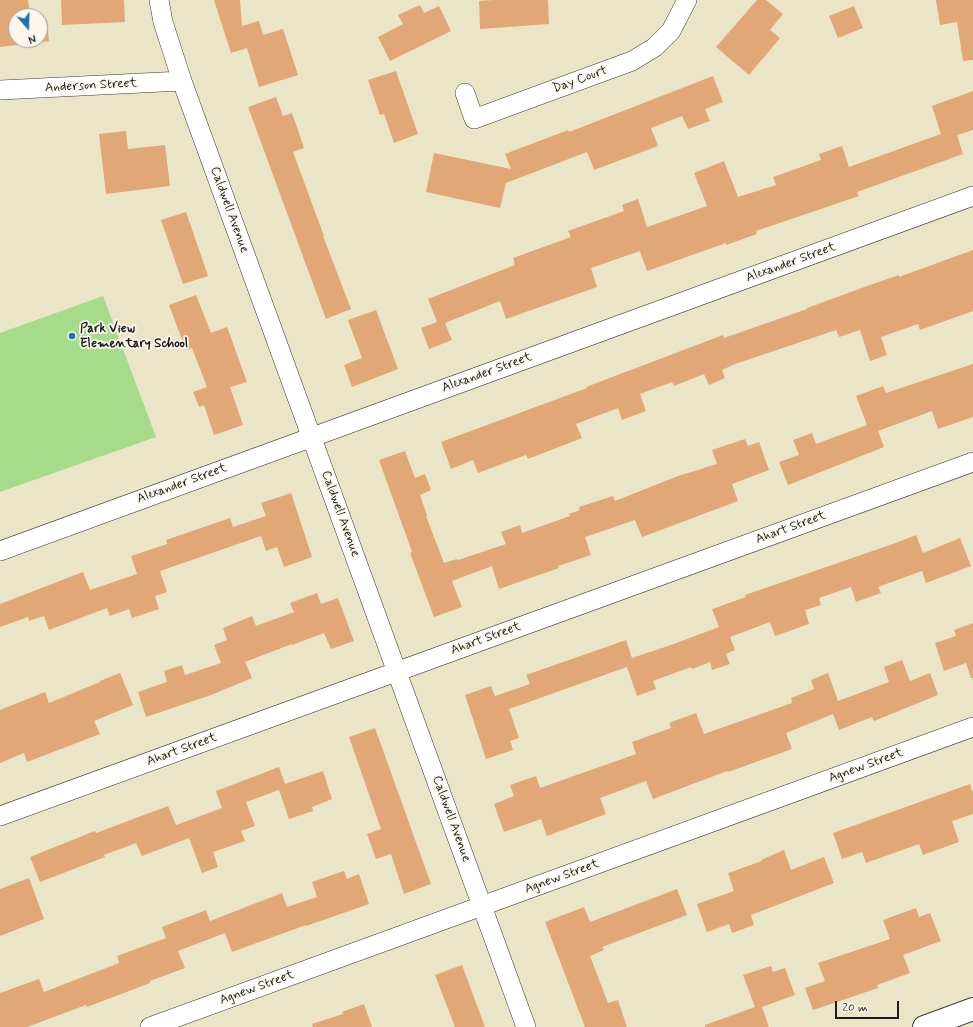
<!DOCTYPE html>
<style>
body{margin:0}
#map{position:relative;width:973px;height:1027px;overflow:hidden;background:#ebe5c7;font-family:Mynerve,sans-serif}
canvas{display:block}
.north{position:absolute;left:8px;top:8px;width:40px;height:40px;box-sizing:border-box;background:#fbf7ec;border:1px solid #a29f99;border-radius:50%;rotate:160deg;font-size:11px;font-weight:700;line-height:16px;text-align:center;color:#1c1c1c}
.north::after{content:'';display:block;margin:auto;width:14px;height:18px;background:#1f6fb2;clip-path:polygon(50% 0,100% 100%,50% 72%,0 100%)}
.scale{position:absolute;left:835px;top:1001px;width:64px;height:18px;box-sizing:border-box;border:2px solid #1c1c1c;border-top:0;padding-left:5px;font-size:12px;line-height:14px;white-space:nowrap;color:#1c1c1c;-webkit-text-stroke:3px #fbf7ec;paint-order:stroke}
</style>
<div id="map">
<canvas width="973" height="1027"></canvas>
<div class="north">N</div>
<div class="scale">20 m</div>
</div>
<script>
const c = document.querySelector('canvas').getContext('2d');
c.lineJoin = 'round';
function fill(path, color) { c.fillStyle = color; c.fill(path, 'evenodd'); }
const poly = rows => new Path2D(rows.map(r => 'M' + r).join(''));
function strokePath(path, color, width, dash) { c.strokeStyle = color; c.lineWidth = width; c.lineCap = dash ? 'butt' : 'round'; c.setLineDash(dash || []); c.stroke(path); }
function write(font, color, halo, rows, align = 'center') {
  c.font = font + ' Mynerve,sans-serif'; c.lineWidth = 3.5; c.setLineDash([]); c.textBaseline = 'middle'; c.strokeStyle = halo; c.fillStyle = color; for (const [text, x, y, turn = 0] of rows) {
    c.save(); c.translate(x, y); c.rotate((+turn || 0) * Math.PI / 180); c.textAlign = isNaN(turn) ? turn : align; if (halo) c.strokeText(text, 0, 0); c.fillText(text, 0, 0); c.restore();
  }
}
fill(poly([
 [103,296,156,437,0,492,0,333]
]), '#a6db8b');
fill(poly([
 [0,0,28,0,30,16,16,16,16,40,40,40,40,20,47,20,49,41,0,47],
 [61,0,124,0,125,22,62,25],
 [214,0,240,0,242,26,259,21,263,35,283,29,298,75,259,87,247,48,231,53],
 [493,0,548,0,549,24,480,29,479,1],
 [757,0,766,0,783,14,770,30,780,38,749,75,716,47],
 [936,0,973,0,973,60,963,61,957,22,940,25],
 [420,5,424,13,439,6,451,31,390,61,378,37,403,24,398,15],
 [854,6,863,28,838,38,829,16],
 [396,71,418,134,394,143,384,114,380,115,368,80],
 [713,76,723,102,705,109,710,121,688,129,682,116,651,128,658,146,594,170,587,152,506,183,500,208,426,192,434,153,511,169,505,154,568,130,569,132],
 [973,91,973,130,957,135,963,154,857,192,859,196,756,231,757,234,726,245,726,243,647,271,640,251,591,268,597,287,506,319,500,301,445,323,452,340,429,349,421,328,437,322,428,299,515,265,513,258,571,237,568,231,624,211,622,205,638,199,647,227,707,206,694,173,724,161,738,197,776,185,773,177,821,160,819,154,842,146,849,167,941,134,932,106],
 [276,97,283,116,292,113,304,148,293,152,324,236,323,236,351,309,326,319,248,107],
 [126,131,128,149,165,145,170,186,106,194,99,134],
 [186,212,208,276,183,284,161,220],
 [973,250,973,311,920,330,918,324,881,337,887,355,870,361,860,330,839,337,836,330,735,364,722,370,725,378,709,385,704,374,674,386,672,382,640,394,646,411,622,420,618,408,576,424,582,438,528,459,526,455,478,473,473,460,451,469,441,442,587,388,586,387,723,335,724,338,807,309,807,308,870,285,899,275,899,277],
 [196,295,211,333,227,327,247,382,230,387,243,425,214,435,204,405,199,407,193,392,207,387,192,348,186,350,169,305],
 [376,310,398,369,352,387,344,365,362,358,348,320],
 [973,364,973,417,938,429,932,411,878,431,884,447,788,485,779,462,799,455,793,440,812,433,816,444,867,425,856,396,883,386,886,393],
 [745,439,748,446,759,442,769,470,732,484,738,501,642,537,635,520,585,537,591,555,558,566,559,568,499,589,492,566,452,581,462,607,434,617,410,553,412,552,379,460,405,451,415,478,425,474,431,490,420,495,427,515,426,516,444,563,457,559,458,560,506,544,501,532,520,525,522,533,570,516,569,514,580,510,579,507,613,496,615,501,678,476,717,464,712,450],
 [291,493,312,557,284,567,277,547,266,551,261,536,160,571,167,592,155,596,159,609,132,618,129,609,110,616,107,608,49,630,44,616,29,621,28,617,0,627,0,604,83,572,90,590,137,574,131,556,167,544,166,540,230,518,233,527,266,516,261,503],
 [916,535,923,553,960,538,971,566,926,583,922,571,878,587,881,593,856,602,851,587,819,598,821,605,805,610,809,624,775,636,770,622,730,637,735,650,726,654,730,664,712,670,710,662,692,669,691,667,653,681,656,689,637,696,627,667,509,709,519,738,510,741,513,750,486,759,465,695,491,686,495,696,530,684,526,675,626,640,632,658,671,645,719,627,712,609,746,597,745,595,893,544],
 [317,593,321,604,338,598,354,641,331,649,324,633,292,645,292,644,245,662,252,678,211,695,146,717,138,692,167,682,164,671,182,665,185,675,221,663,214,645,227,640,223,628,252,616,256,626,294,612,290,603],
 [973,623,973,678,971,678,966,663,944,671,935,643,956,636,954,630],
 [902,660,910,681,930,673,938,695,874,721,872,717,839,730,833,714,786,733,792,749,728,772,727,771,653,799,646,781,600,798,606,814,547,836,541,819,504,832,494,804,514,796,510,785,536,776,540,788,636,754,632,742,671,728,669,723,696,713,704,734,792,703,791,698,814,689,811,680,828,673,838,701,889,682,884,667],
 [120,673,133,705,94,721,100,734,27,762,24,753,0,763,0,710,45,692,49,703,100,682,100,681],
 [375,728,431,884,404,894,391,854,376,859,367,834,381,829,349,737],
 [279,767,285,784,323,771,332,799,312,807,313,811,289,819,279,790,246,802,255,826,241,831,245,841,213,852,218,867,202,873,189,838,142,856,136,843,104,855,105,857,40,882,30,857,95,831,96,833,168,806,176,825,222,808,216,791],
 [970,784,973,793,973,814,952,821,959,842,923,855,919,844,866,863,862,852,842,859,833,833],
 [784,850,791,870,824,857,834,883,751,915,754,925,732,933,729,924,707,932,697,904,734,891,728,873,762,861,761,860],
 [344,871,347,879,359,874,369,904,306,926,306,925,232,952,225,933,178,951,185,968,150,981,150,983,87,1007,86,1005,27,1027,0,1027,0,993,39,979,44,992,119,963,117,956,166,938,162,927,206,910,210,921,282,893,287,907,317,897,312,882],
 [29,878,44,919,0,936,0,889],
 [677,889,687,915,602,947,604,950,590,956,608,1003,618,1000,627,1027,585,1027,545,922,584,907,590,922],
 [916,908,919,917,930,913,941,941,903,955,910,973,877,985,878,988,813,1010,805,988,825,981,818,963,890,939,883,920],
 [462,965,485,1027,455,1027,435,975],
 [771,966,773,972,785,968,795,995,762,1007,769,1027,705,1027,705,1025,755,1007,743,975],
 [364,1004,372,1027,313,1027,312,1024,343,1014,342,1012]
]), '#e1a776');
const street = poly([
 [159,0,163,22,182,81,526,1027],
 [0,90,182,81],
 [465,93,474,119,632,61,655,47,671,31,687,0],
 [0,551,973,196],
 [0,816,973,462],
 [150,1027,973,727]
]);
const secondary = poly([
 [924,1027,973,1009]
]);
strokePath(street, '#3b3a36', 20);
strokePath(secondary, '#3b3a36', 24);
strokePath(street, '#fff', 19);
strokePath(secondary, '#fff', 22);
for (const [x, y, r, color] of [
 [72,336,4,"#1f6fb2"]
]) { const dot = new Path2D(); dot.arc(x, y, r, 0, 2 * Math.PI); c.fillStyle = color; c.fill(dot); strokePath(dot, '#fbf7ec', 1.5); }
write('13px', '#1c1c1c', '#fbf7ec', [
 ["Day Court",580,80,-20],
 ["Anderson Street",91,86,-3],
 ["Caldwell Avenue",229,210,70],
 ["Alexander Street",791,263,-20],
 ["Alexander Street",487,373,-20],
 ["Alexander Street",182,484,-20],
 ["Caldwell Avenue",340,514,70],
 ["Ahart Street",791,528,-20],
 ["Ahart Street",486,639,-20],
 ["Ahart Street",182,750,-20],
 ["Agnew Street",866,766,-20],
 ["Caldwell Avenue",451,819,70],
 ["Agnew Street",562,877,-20],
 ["Agnew Street",257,988,-20]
]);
write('bold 13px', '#1c1c1c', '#fbf7ec', [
 ["Park View",80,329],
 ["Elementary School",80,344]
], 'left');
</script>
